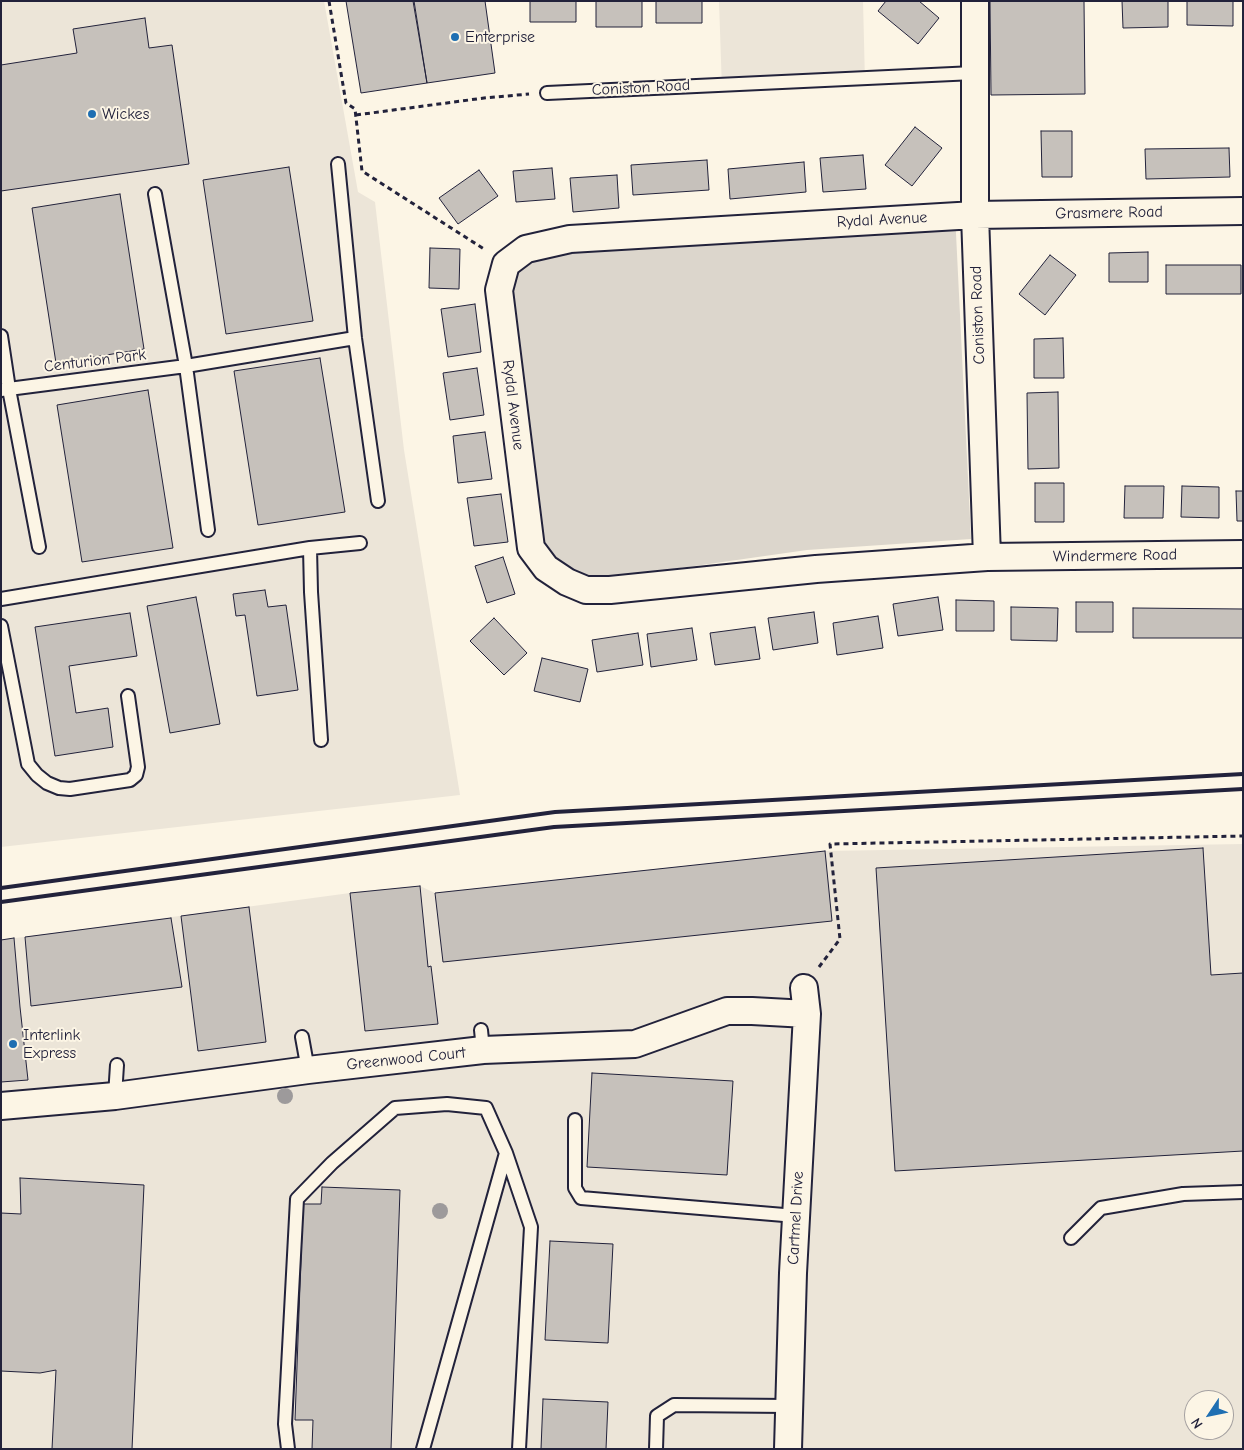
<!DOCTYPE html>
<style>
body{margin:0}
#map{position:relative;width:1244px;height:1450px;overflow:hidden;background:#fcf5e5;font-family:"Comic Neue",sans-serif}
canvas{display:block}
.frame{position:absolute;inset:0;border:2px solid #22223b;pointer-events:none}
.north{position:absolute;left:1184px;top:1390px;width:50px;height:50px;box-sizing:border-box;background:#fcf5e5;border:1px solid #a5a1a1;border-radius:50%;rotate:236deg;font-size:14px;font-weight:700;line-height:20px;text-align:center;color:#22223b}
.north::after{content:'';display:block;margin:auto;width:18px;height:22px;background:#1f6fb2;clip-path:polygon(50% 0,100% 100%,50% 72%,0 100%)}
</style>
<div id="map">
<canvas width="1244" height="1450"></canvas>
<div class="frame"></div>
<div class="north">N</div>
</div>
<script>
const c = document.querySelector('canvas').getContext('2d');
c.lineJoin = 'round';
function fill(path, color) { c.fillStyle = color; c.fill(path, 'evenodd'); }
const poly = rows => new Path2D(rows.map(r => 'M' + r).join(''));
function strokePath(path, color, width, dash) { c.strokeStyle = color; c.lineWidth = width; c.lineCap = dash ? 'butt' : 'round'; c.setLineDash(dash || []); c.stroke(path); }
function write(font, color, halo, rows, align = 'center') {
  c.font = font + ' "Comic Neue",sans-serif'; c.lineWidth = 4; c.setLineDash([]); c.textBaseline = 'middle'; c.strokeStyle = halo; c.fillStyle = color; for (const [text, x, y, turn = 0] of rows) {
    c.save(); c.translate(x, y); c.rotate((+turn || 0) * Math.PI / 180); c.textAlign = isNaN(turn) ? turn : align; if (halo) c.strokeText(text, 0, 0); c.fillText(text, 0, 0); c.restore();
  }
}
fill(poly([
 [1,1,324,1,358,192,375,202,404,450,460,795,1,847],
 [719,1,863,1,865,82,722,90],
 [1243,844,1243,1449,1,1449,1,940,350,893,420,886,435,893,825,851],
 [1194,1400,1224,1400,1224,1430,1194,1430]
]), '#ece5d8');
fill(poly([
 [955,213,971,539,807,550,589,581,557,562,540,542,517,318,511,291,517,269,531,258,575,249]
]), '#dcd6cc');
const building = poly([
 [346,1,413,1,427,83,361,93,346,1],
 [414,1,485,1,495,73,427,83,414,1],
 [530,1,576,1,576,22,530,22,530,1],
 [596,1,642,1,642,27,596,27,596,1],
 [656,1,702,1,702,23,656,23,656,1],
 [886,1,919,1,939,18,918,44,878,11,886,1],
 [990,1,1084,1,1085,94,991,95,990,1],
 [1122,1,1168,1,1168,27,1123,28,1122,1],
 [1187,1,1233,1,1233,26,1187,25,1187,1],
 [145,18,149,48,172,45,189,164,1,191,1,65,77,53,73,29,145,18],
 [915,127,942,148,912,186,885,165,915,127],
 [1041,131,1072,131,1072,177,1042,177,1041,131],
 [1229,148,1230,177,1146,179,1145,149,1229,148],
 [863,155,866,189,823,192,820,158,863,155],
 [707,160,709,190,633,195,631,165,707,160],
 [804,162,806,192,730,199,728,169,804,162],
 [289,167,313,321,226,334,203,180,289,167],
 [552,168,555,199,516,202,513,171,552,168],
 [479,170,498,196,458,224,439,198,479,170],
 [617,175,619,208,573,212,570,178,617,175],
 [120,194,144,349,56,363,32,208,120,194],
 [430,248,460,249,459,289,429,288,430,248],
 [1148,252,1148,282,1109,282,1109,253,1148,252],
 [1050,255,1076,275,1045,315,1019,294,1050,255],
 [1166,265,1241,265,1241,294,1166,294,1166,265],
 [475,304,481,352,448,357,441,309,475,304],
 [1063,338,1064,378,1034,378,1034,339,1063,338],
 [320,358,345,512,258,525,234,371,320,358],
 [477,368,484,415,450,420,443,373,477,368],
 [148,390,173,548,82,562,57,405,148,390],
 [1058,392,1059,468,1028,469,1027,393,1058,392],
 [485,432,492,479,458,483,453,436,485,432],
 [1035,483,1064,483,1064,522,1035,522,1035,483],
 [1125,486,1164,486,1163,518,1124,518,1125,486],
 [1182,486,1219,487,1219,518,1181,517,1182,486],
 [1236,491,1243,491,1243,521,1237,521,1236,491],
 [501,494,508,542,474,546,467,498,501,494],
 [503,557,515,594,487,603,475,566,503,557],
 [265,590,268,607,286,605,298,690,257,696,245,615,236,616,233,594,265,590],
 [196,597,220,724,170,733,147,606,196,597],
 [938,597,943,630,898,636,893,604,938,597],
 [956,600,994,601,994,631,956,631,956,600],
 [1076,602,1113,602,1113,632,1076,632,1076,602],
 [1011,607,1058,608,1057,641,1011,640,1011,607],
 [1133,608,1243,609,1243,638,1133,638,1133,608],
 [814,612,818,643,773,650,768,618,814,612],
 [130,613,137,656,69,666,76,713,108,708,113,747,55,756,35,627,130,613],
 [878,616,883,648,837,655,833,623,878,616],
 [494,618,527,653,504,675,470,641,494,618],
 [755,627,760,659,715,665,710,633,755,627],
 [692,628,697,660,651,667,647,634,692,628],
 [638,633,643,665,597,672,592,640,638,633],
 [542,658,588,669,580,702,534,691,542,658],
 [1203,848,1211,975,1243,973,1243,1151,895,1171,876,868,1203,848],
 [825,851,832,921,443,962,435,893,825,851],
 [420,886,428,967,431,966,438,1024,365,1031,350,893,420,886],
 [249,907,266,1042,198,1051,181,916,249,907],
 [171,918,182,987,31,1006,25,937,171,918],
 [14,938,20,1007,28,1080,1,1082,1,940,14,938],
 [592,1073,733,1081,727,1175,587,1167,592,1073],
 [20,1178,144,1185,132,1449,52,1449,56,1370,40,1373,1,1371,1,1213,21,1214,20,1178],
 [322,1187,400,1190,391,1449,312,1449,313,1420,295,1420,303,1204,321,1204,322,1187],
 [550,1241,613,1244,608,1343,545,1340,550,1241],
 [543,1399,608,1402,606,1449,541,1449,543,1399]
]);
fill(building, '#c6c1bb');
strokePath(building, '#22223b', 1);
const lane = poly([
 [547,93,974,73],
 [338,164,355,338,378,501],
 [155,194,186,366,208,530],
 [1,336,9,389,39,547],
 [1,390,186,366,355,338],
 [310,548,311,592,321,740],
 [1,599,310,548,360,543],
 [1,626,28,764,37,775,47,783,59,788,70,789,130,780,136,775,138,767,128,696],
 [481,1030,483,1050],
 [302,1037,308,1070],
 [115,1096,117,1065],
 [575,1120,575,1188,581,1198,796,1216],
 [506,1153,531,1227,519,1449],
 [1071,1238,1101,1208,1183,1194,1243,1192],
 [288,1449,285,1424,297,1199,332,1163,395,1108,447,1104,486,1108,506,1153,423,1449],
 [656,1449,657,1416,674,1405,789,1406]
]);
const street = poly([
 [975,1,975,215,987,557],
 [1243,211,975,215,570,239,526,249,506,264,499,290,531,548,546,568,567,582,586,590,610,590,816,569,987,557,1243,554],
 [1,1106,115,1096,308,1070,483,1050,635,1044,727,1011,752,1011,807,1014],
 [788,1449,793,1273,807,1014,804,988]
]);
strokePath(lane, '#22223b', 16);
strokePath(street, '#22223b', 30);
strokePath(poly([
 [329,1,346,103,355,109,362,171,484,249],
 [356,115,484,98,529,94],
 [819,967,840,939,830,844,1243,836]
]), '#22223b', 3, [5, 4]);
strokePath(lane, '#fcf5e5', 12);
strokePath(street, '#fcf5e5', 26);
strokePath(poly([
 [1,888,555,812,1243,774],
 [1,902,554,827,1243,789]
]), '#22223b', 4);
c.fillStyle = '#9d9a9b';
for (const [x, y] of [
 [285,1096],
 [440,1211]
]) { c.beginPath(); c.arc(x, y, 8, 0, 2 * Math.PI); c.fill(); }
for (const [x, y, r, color] of [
 [455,37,5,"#1f6fb2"],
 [92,114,5,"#1f6fb2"],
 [13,1044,5,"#1f6fb2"]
]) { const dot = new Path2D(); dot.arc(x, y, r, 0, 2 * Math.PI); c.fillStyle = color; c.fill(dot); strokePath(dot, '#fcf5e5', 2); }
write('16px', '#22223b', '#fcf5e5', [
 ["Enterprise",465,37],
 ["Wickes",102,114],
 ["Interlink",23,1035],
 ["Express",23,1053]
], 'left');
write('16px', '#22223b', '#fcf5e5', [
 ["Coniston Road",641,88,-3],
 ["Grasmere Road",1109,213,-1],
 ["Rydal Avenue",882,220,-3],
 ["Coniston Road",978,315,-92],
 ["Centurion Park",95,361,-7],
 ["Rydal Avenue",513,405,83],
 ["Windermere Road",1115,556,-1],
 ["Greenwood Court",406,1059,-6],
 ["Cartmel Drive",796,1218,-87]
]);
</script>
